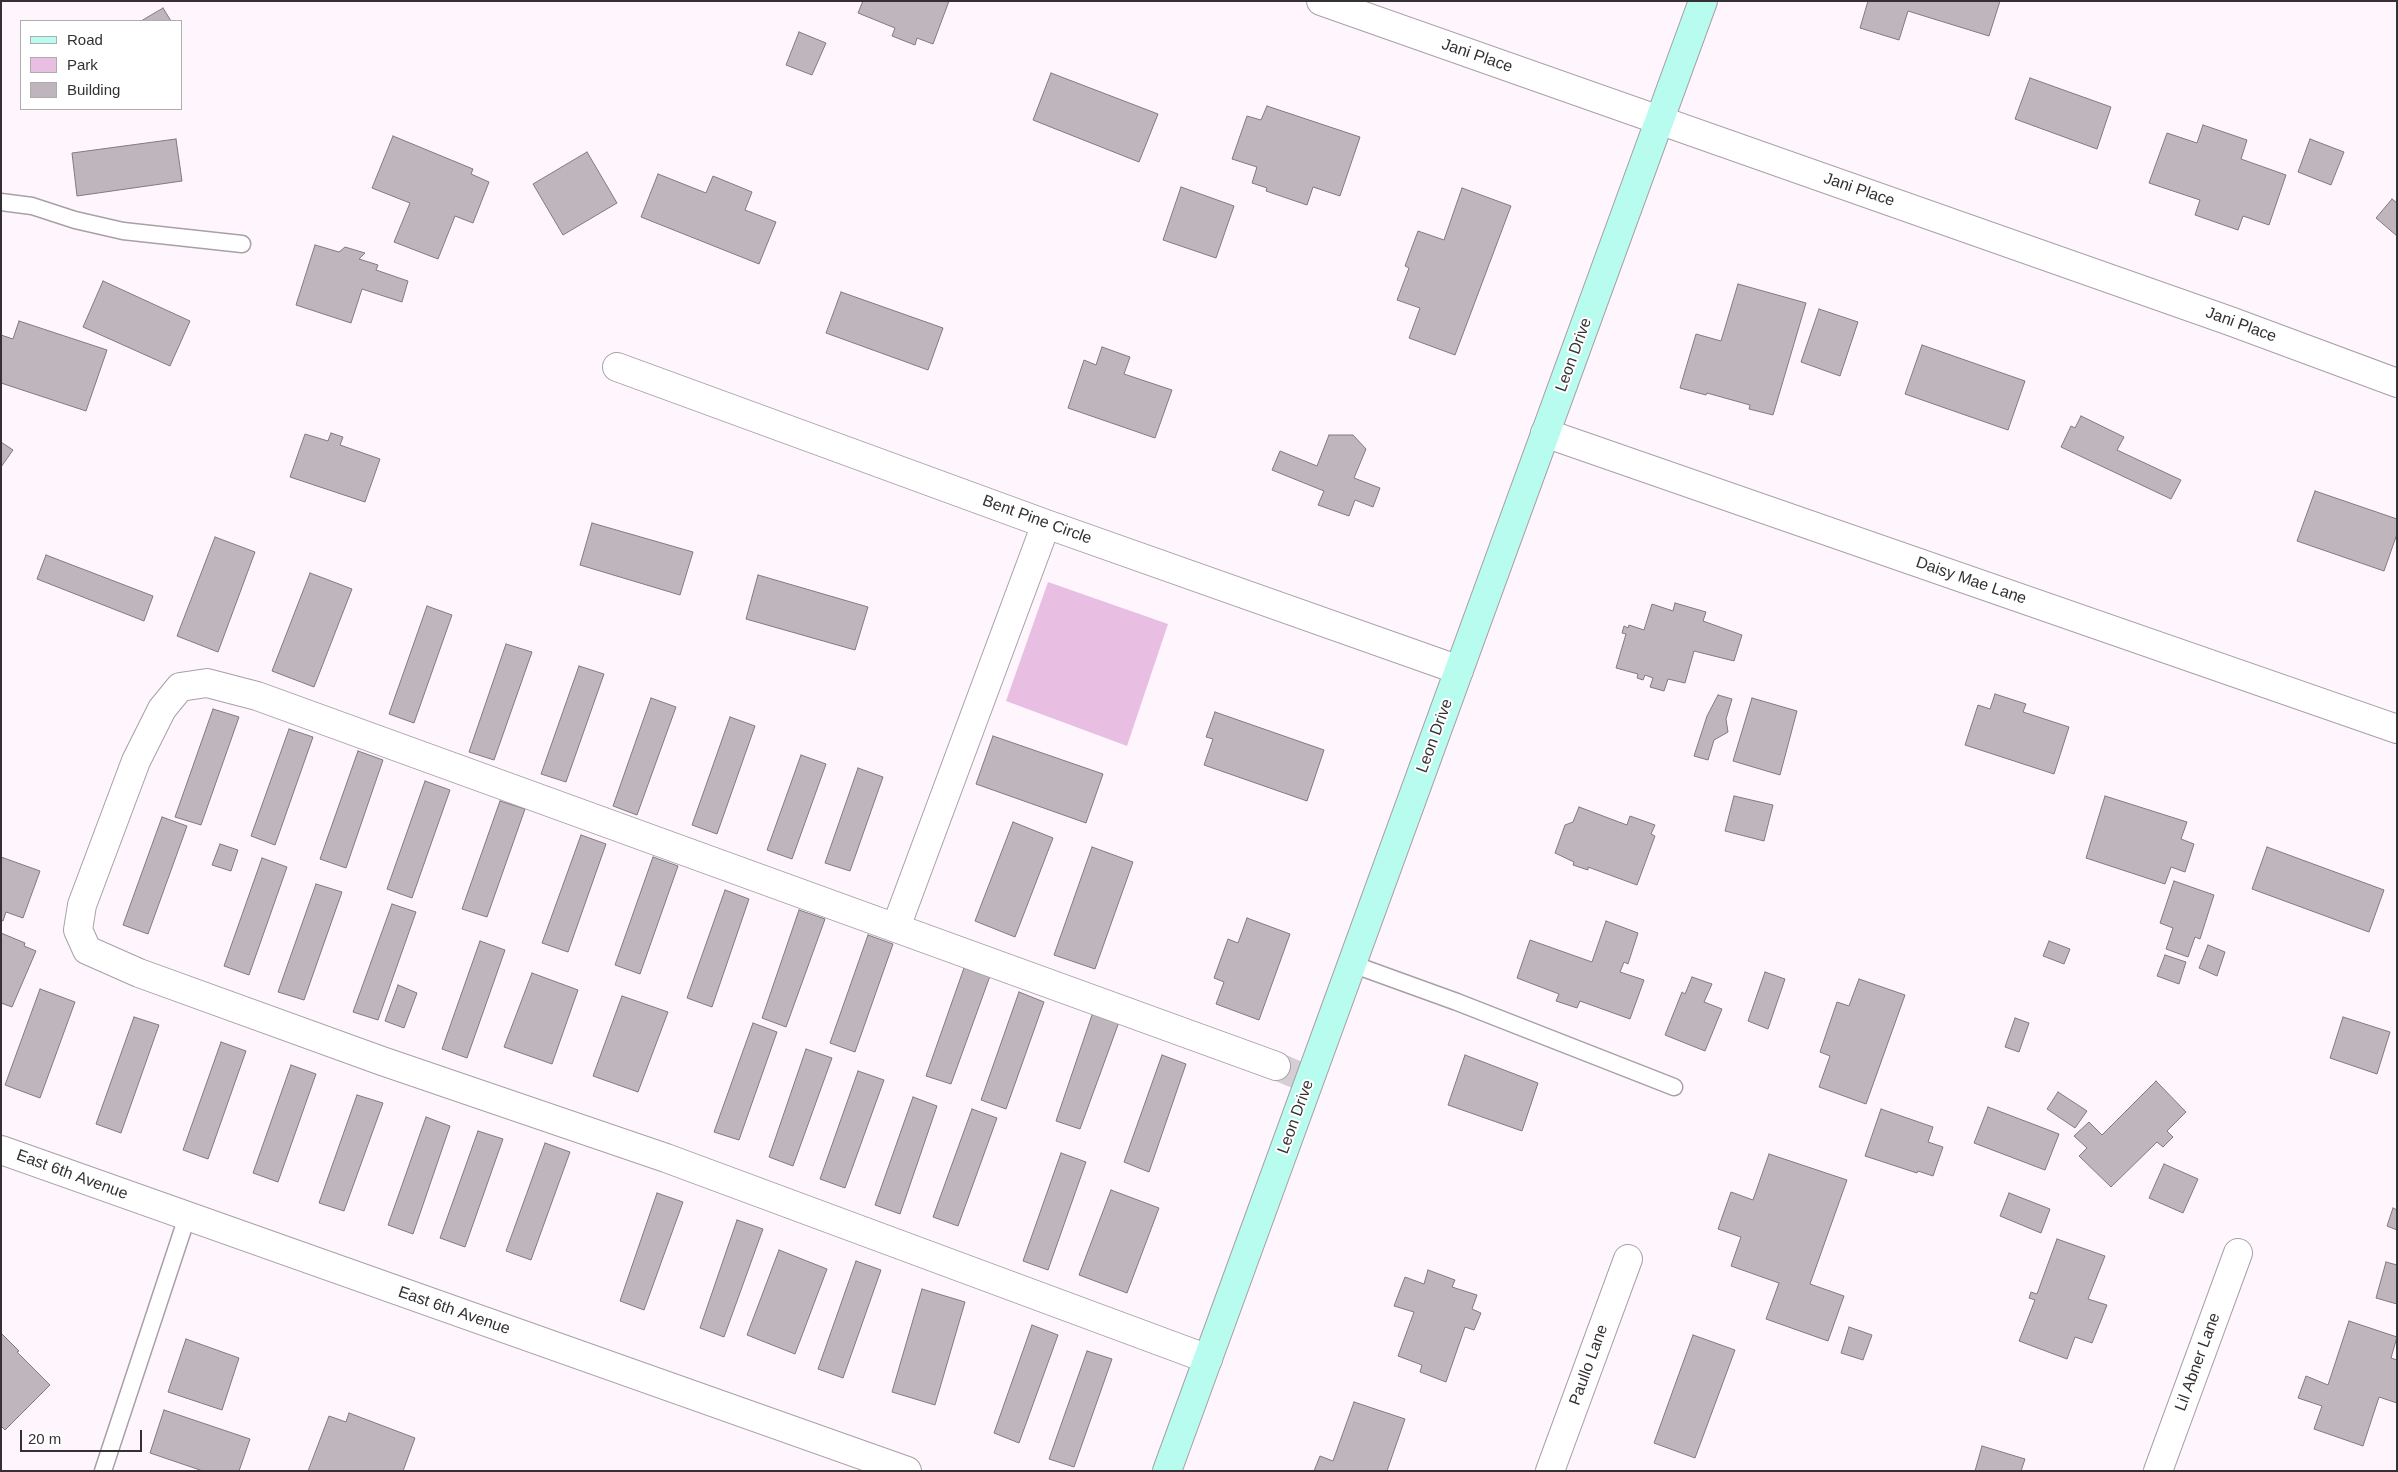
<!DOCTYPE html>
<style>
body{margin:0}
#map{position:relative;width:2398px;height:1472px;overflow:hidden;background:#fff5fd;font-family:Helvetica,sans-serif}
canvas{display:block}
.frame{position:absolute;inset:0;border:2px solid #343033;pointer-events:none}
.legend{position:absolute;left:20px;top:20px;width:162px;height:90px;box-sizing:border-box;background:#fff;border:1px solid #aeacad;margin:0;padding:6px 9px;list-style:none;font-size:15px;color:#343033}
.legend li{display:flex;align-items:center;gap:10px;height:25px}
.legend b{width:25px;border:1px solid #aeacad}
.scale{position:absolute;left:20px;top:1430px;width:122px;height:22px;box-sizing:border-box;border:2px solid #343033;border-top:0;padding-left:6px;font-size:15px;line-height:18px;white-space:nowrap;color:#343033;-webkit-text-stroke:4px #fff;paint-order:stroke}
</style>
<div id="map">
<canvas width="2398" height="1472"></canvas>
<div class="frame"></div>
<ul class="legend">
<li><b style="height:6px;background:#b8fcf0"></b>Road</li>
<li><b style="height:14px;background:#e8bfe3"></b>Park</li>
<li><b style="height:14px;background:#beb5bd"></b>Building</li>
</ul>
<div class="scale">20 m</div>
</div>
<script>
const c = document.querySelector('canvas').getContext('2d');
c.lineJoin = 'round';
function fill(path, color) { c.fillStyle = color; c.fill(path, 'evenodd'); }
const poly = rows => new Path2D(rows.map(r => 'M' + r).join(''));
function strokePath(path, color, width, dash) { c.strokeStyle = color; c.lineWidth = width; c.lineCap = dash ? 'butt' : 'round'; c.setLineDash(dash || []); c.stroke(path); }
function write(font, color, halo, rows, align = 'center') {
  c.font = font + ' Helvetica,sans-serif'; c.lineWidth = 4; c.setLineDash([]); c.textBaseline = 'middle'; c.strokeStyle = halo; c.fillStyle = color; for (const [text, x, y, turn = 0] of rows) {
    c.save(); c.translate(x, y); c.rotate((+turn || 0) * Math.PI / 180); c.textAlign = isNaN(turn) ? turn : align; if (halo) c.strokeText(text, 0, 0); c.fillText(text, 0, 0); c.restore();
  }
}
fill(poly([
 [1048,582,1168,624,1127,746,1006,701]
]), '#e8bfe3');
const building = poly([
 [863,1,949,1,933,44,917,38,915,45,892,36,895,28,858,13,863,1],
 [1868,1,2000,1,1989,36,1908,11,1899,40,1860,28,1868,1],
 [163,8,171,21,141,21,163,8],
 [799,32,826,43,812,75,786,65,799,32],
 [1051,73,1158,114,1139,162,1033,120,1051,73],
 [2030,78,2111,107,2097,149,2015,119,2030,78],
 [1267,106,1360,137,1340,196,1313,187,1307,205,1266,191,1267,188,1252,183,1257,167,1232,159,1247,116,1261,120,1267,106],
 [2203,125,2247,140,2241,159,2286,175,2269,225,2243,216,2238,230,2195,215,2200,200,2149,183,2167,133,2197,143,2203,125],
 [393,136,473,169,471,174,489,182,473,223,455,216,438,259,394,242,410,203,372,188,393,136],
 [176,139,182,181,77,196,72,153,176,139],
 [2310,139,2344,152,2331,185,2298,172,2310,139],
 [587,152,617,203,563,235,533,184,587,152],
 [658,174,706,193,713,176,752,192,745,210,776,222,759,264,641,217,658,174],
 [1181,187,1234,206,1216,258,1163,240,1181,187],
 [1462,188,1511,206,1455,355,1409,338,1420,308,1397,300,1409,268,1405,266,1418,231,1444,240,1462,188],
 [2392,199,2397,203,2397,236,2376,218,2392,199],
 [315,245,339,252,345,247,365,253,359,259,378,265,376,270,408,281,402,302,362,289,351,323,296,305,315,245],
 [103,281,190,321,170,366,83,327,103,281],
 [1738,284,1806,303,1773,415,1749,409,1750,405,1707,393,1706,395,1680,388,1696,334,1721,341,1738,284],
 [841,292,943,328,928,370,826,333,841,292],
 [1819,309,1858,322,1840,376,1801,362,1819,309],
 [19,321,107,350,86,411,1,383,1,335,13,339,19,321],
 [1922,345,2025,381,2008,430,1905,394,1922,345],
 [1102,347,1130,357,1124,374,1172,390,1155,438,1068,408,1084,360,1096,365,1102,347],
 [2081,416,2124,437,2117,450,2181,480,2171,499,2061,447,2071,426,2075,428,2081,416],
 [331,433,343,437,340,445,380,459,365,502,290,477,305,434,328,441,331,433],
 [1329,435,1353,435,1366,449,1354,478,1380,488,1373,507,1355,500,1349,516,1318,505,1324,491,1272,470,1280,451,1317,466,1329,435],
 [1,442,13,450,1,467,1,442],
 [2315,491,2397,519,2397,534,2384,571,2297,541,2315,491],
 [592,523,693,552,680,595,580,565,592,523],
 [215,537,255,552,218,652,177,636,215,537],
 [46,555,153,596,144,621,37,579,46,555],
 [310,573,352,589,314,687,272,671,310,573],
 [758,575,868,607,855,650,746,619,758,575],
 [1675,603,1706,612,1703,621,1742,635,1734,661,1694,651,1685,683,1668,679,1664,691,1650,687,1653,678,1645,675,1643,680,1637,678,1638,674,1616,668,1626,634,1622,633,1624,626,1628,628,1629,625,1644,630,1652,604,1673,611,1675,603],
 [427,606,452,615,414,723,389,714,427,606],
 [506,644,532,652,494,760,469,752,506,644],
 [579,666,604,674,566,782,541,774,579,666],
 [1995,694,2026,704,2023,712,2069,727,2054,774,1965,745,1978,705,1990,709,1995,694],
 [1718,695,1732,699,1726,719,1728,732,1714,740,1708,760,1694,756,1707,716,1718,695],
 [651,698,676,707,637,815,613,806,651,698],
 [1752,698,1797,711,1780,775,1733,761,1752,698],
 [213,709,239,717,201,825,175,817,213,709],
 [1215,712,1324,750,1307,801,1204,765,1213,739,1206,737,1215,712],
 [730,717,755,726,717,834,692,825,730,717],
 [289,729,313,737,275,845,251,836,289,729],
 [993,736,1103,774,1086,823,976,784,993,736],
 [358,751,383,760,346,868,320,859,358,751],
 [801,755,826,764,792,859,767,850,801,755],
 [858,768,883,777,850,871,825,863,858,768],
 [425,781,450,790,412,898,387,889,425,781],
 [1734,796,1773,805,1764,841,1725,831,1734,796],
 [2105,796,2187,822,2181,839,2194,844,2185,872,2171,867,2165,884,2086,858,2105,796],
 [500,801,525,809,487,917,462,909,500,801],
 [1579,807,1627,825,1630,816,1655,825,1651,834,1655,836,1637,885,1588,867,1588,870,1573,865,1574,862,1555,853,1565,825,1573,822,1579,807],
 [162,817,187,826,148,934,123,925,162,817],
 [1013,822,1053,838,1015,937,975,921,1013,822],
 [581,835,606,844,568,952,542,943,581,835],
 [220,844,238,850,231,871,212,865,220,844],
 [1092,847,1133,862,1095,969,1054,955,1092,847],
 [2267,847,2384,890,2369,932,2252,889,2267,847],
 [1,857,40,871,23,918,6,912,3,921,1,920,1,857],
 [653,857,678,866,640,974,615,965,653,857],
 [262,858,287,867,249,975,224,966,262,858],
 [2174,881,2214,895,2200,939,2195,937,2188,957,2166,949,2173,928,2160,923,2174,881],
 [316,884,342,892,304,1000,278,992,316,884],
 [725,890,749,899,712,1007,687,998,725,890],
 [392,904,416,912,378,1020,353,1012,392,904],
 [799,910,825,919,786,1027,762,1018,799,910],
 [1247,918,1290,934,1259,1020,1216,1004,1224,982,1214,978,1228,939,1238,943,1247,918],
 [1606,921,1638,933,1628,964,1624,962,1620,972,1644,980,1630,1019,1580,1001,1577,1008,1556,1001,1559,994,1517,978,1530,940,1592,962,1606,921],
 [1,933,25,943,24,946,36,951,12,1007,1,1003,1,933],
 [868,935,893,944,855,1052,830,1043,868,935],
 [480,941,505,950,467,1058,442,1049,480,941],
 [2049,941,2070,949,2064,964,2043,956,2049,941],
 [2208,945,2225,952,2217,976,2199,968,2208,945],
 [2165,955,2186,962,2179,984,2157,976,2165,955],
 [964,968,990,976,951,1084,926,1076,964,968],
 [1765,972,1785,979,1768,1029,1748,1021,1765,972],
 [532,973,578,990,552,1064,504,1047,532,973],
 [1692,977,1712,984,1704,1002,1722,1009,1705,1051,1665,1035,1682,992,1685,994,1692,977],
 [1859,979,1905,995,1866,1104,1819,1087,1830,1056,1820,1052,1837,1002,1849,1006,1859,979],
 [398,985,417,993,404,1028,385,1021,398,985],
 [40,989,75,1002,40,1098,5,1085,40,989],
 [1019,992,1044,1002,1006,1109,981,1100,1019,992],
 [622,996,668,1012,638,1092,593,1076,622,996],
 [1093,1012,1119,1022,1080,1129,1056,1121,1093,1012],
 [134,1017,159,1025,121,1133,96,1124,134,1017],
 [2343,1017,2390,1032,2377,1074,2330,1058,2343,1017],
 [2015,1018,2029,1023,2019,1052,2005,1047,2015,1018],
 [753,1023,777,1032,739,1140,714,1132,753,1023],
 [221,1042,246,1051,208,1159,183,1150,221,1042],
 [806,1049,832,1058,793,1166,769,1157,806,1049],
 [1162,1055,1186,1064,1149,1172,1124,1162,1162,1055],
 [1465,1055,1538,1083,1522,1131,1448,1105,1465,1055],
 [291,1065,316,1074,278,1182,253,1173,291,1065],
 [858,1071,884,1080,845,1188,820,1179,858,1071],
 [2156,1081,2186,1112,2167,1131,2173,1137,2163,1147,2157,1142,2111,1187,2079,1156,2087,1148,2074,1136,2089,1122,2102,1135,2156,1081],
 [2058,1092,2087,1111,2075,1128,2047,1109,2058,1092],
 [357,1095,383,1103,344,1211,319,1203,357,1095],
 [913,1097,937,1106,900,1214,875,1205,913,1097],
 [1988,1107,2059,1134,2045,1170,1974,1143,1988,1107],
 [972,1109,997,1118,958,1226,933,1217,972,1109],
 [1881,1109,1933,1127,1928,1142,1943,1147,1933,1176,1918,1171,1917,1173,1865,1156,1881,1109],
 [426,1117,450,1126,413,1234,388,1225,426,1117],
 [478,1131,503,1139,465,1247,440,1238,478,1131],
 [545,1143,570,1152,531,1260,506,1251,545,1143],
 [1061,1153,1086,1162,1048,1270,1023,1261,1061,1153],
 [1769,1154,1847,1180,1810,1284,1844,1296,1828,1341,1766,1319,1779,1283,1731,1266,1741,1237,1718,1229,1731,1192,1753,1200,1769,1154],
 [2164,1164,2198,1179,2183,1213,2149,1198,2164,1164],
 [1111,1190,1159,1208,1127,1293,1079,1275,1111,1190],
 [657,1193,683,1202,644,1310,620,1301,657,1193],
 [2009,1193,2050,1209,2041,1233,2000,1216,2009,1193],
 [2393,1208,2397,1210,2397,1230,2387,1226,2393,1208],
 [737,1220,763,1229,724,1337,700,1328,737,1220],
 [2057,1239,2105,1256,2088,1299,2107,1305,2092,1343,2075,1337,2067,1359,2019,1341,2035,1300,2029,1298,2031,1292,2037,1294,2057,1239],
 [779,1250,827,1269,795,1354,747,1335,779,1250],
 [856,1261,881,1270,843,1378,818,1369,856,1261],
 [2386,1262,2397,1265,2397,1304,2376,1298,2386,1262],
 [1428,1270,1455,1280,1452,1287,1477,1295,1472,1309,1481,1313,1474,1330,1465,1327,1446,1382,1420,1372,1422,1365,1398,1356,1414,1312,1394,1306,1405,1277,1424,1284,1428,1270],
 [922,1289,965,1302,935,1405,892,1392,922,1289],
 [2349,1321,2397,1337,2391,1358,2397,1360,2397,1403,2379,1397,2363,1446,2314,1429,2322,1406,2298,1398,2306,1376,2328,1385,2349,1321],
 [1032,1325,1058,1335,1019,1443,994,1433,1032,1325],
 [1849,1327,1872,1335,1863,1360,1841,1353,1849,1327],
 [1,1333,19,1351,17,1352,50,1385,5,1430,1,1426,1,1333],
 [1693,1335,1735,1350,1695,1458,1654,1443,1693,1335],
 [186,1339,239,1358,222,1410,168,1392,186,1339],
 [1087,1351,1112,1359,1074,1467,1049,1459,1087,1351],
 [1354,1402,1405,1419,1387,1471,1314,1471,1320,1456,1333,1461,1354,1402],
 [164,1410,250,1439,239,1471,203,1471,150,1453,164,1410],
 [349,1413,415,1438,403,1471,308,1471,329,1416,346,1422,349,1413],
 [1982,1446,2025,1459,2021,1471,1975,1471,1982,1446]
]);
fill(building, '#beb5bd');
strokePath(building, '#837a81', 1);
strokePath(poly([
 [1276,1066,1302,1077]
]), '#d6ced5', 28, [28, 14]);
const lane = poly([
 [1,202,32,206,75,220,123,231,242,244],
 [1352,964,1457,1002,1674,1087],
 [103,1471,187,1217]
]);
const street = poly([
 [1321,1,2230,321,2397,383],
 [617,367,1046,524,1459,670],
 [1545,433,2397,729],
 [896,927,1046,524],
 [1,1150,907,1471],
 [1208,1359,666,1158,382,1061,139,973,87,950,78,930,82,905,136,761,162,709,180,687,207,683,257,696,1276,1066],
 [1550,1471,1628,1259],
 [2158,1471,2238,1253]
]);
const secondary = poly([
 [1167,1471,1703,1]
]);
strokePath(lane, '#a89fa7', 19);
strokePath(street, '#a89fa7', 30);
strokePath(secondary, '#a89fa7', 30);
strokePath(lane, '#fff', 16);
strokePath(street, '#fff', 28);
strokePath(secondary, '#b8fcf0', 28);
write('16px', '#343033', '#fff', [
 ["Jani Place",1477,56,19],
 ["Jani Place",1859,190,19],
 ["Jani Place",2241,325,20],
 ["Leon Drive",1574,355,-70],
 ["Bent Pine Circle",1037,520,20],
 ["Daisy Mae Lane",1971,581,19],
 ["Leon Drive",1435,736,-70],
 ["Leon Drive",1296,1117,-70],
 ["East 6th Avenue",72,1175,20],
 ["East 6th Avenue",454,1311,19],
 ["Lil Abner Lane",2198,1362,-70],
 ["Paullo Lane",1589,1365,-70]
]);
</script>
